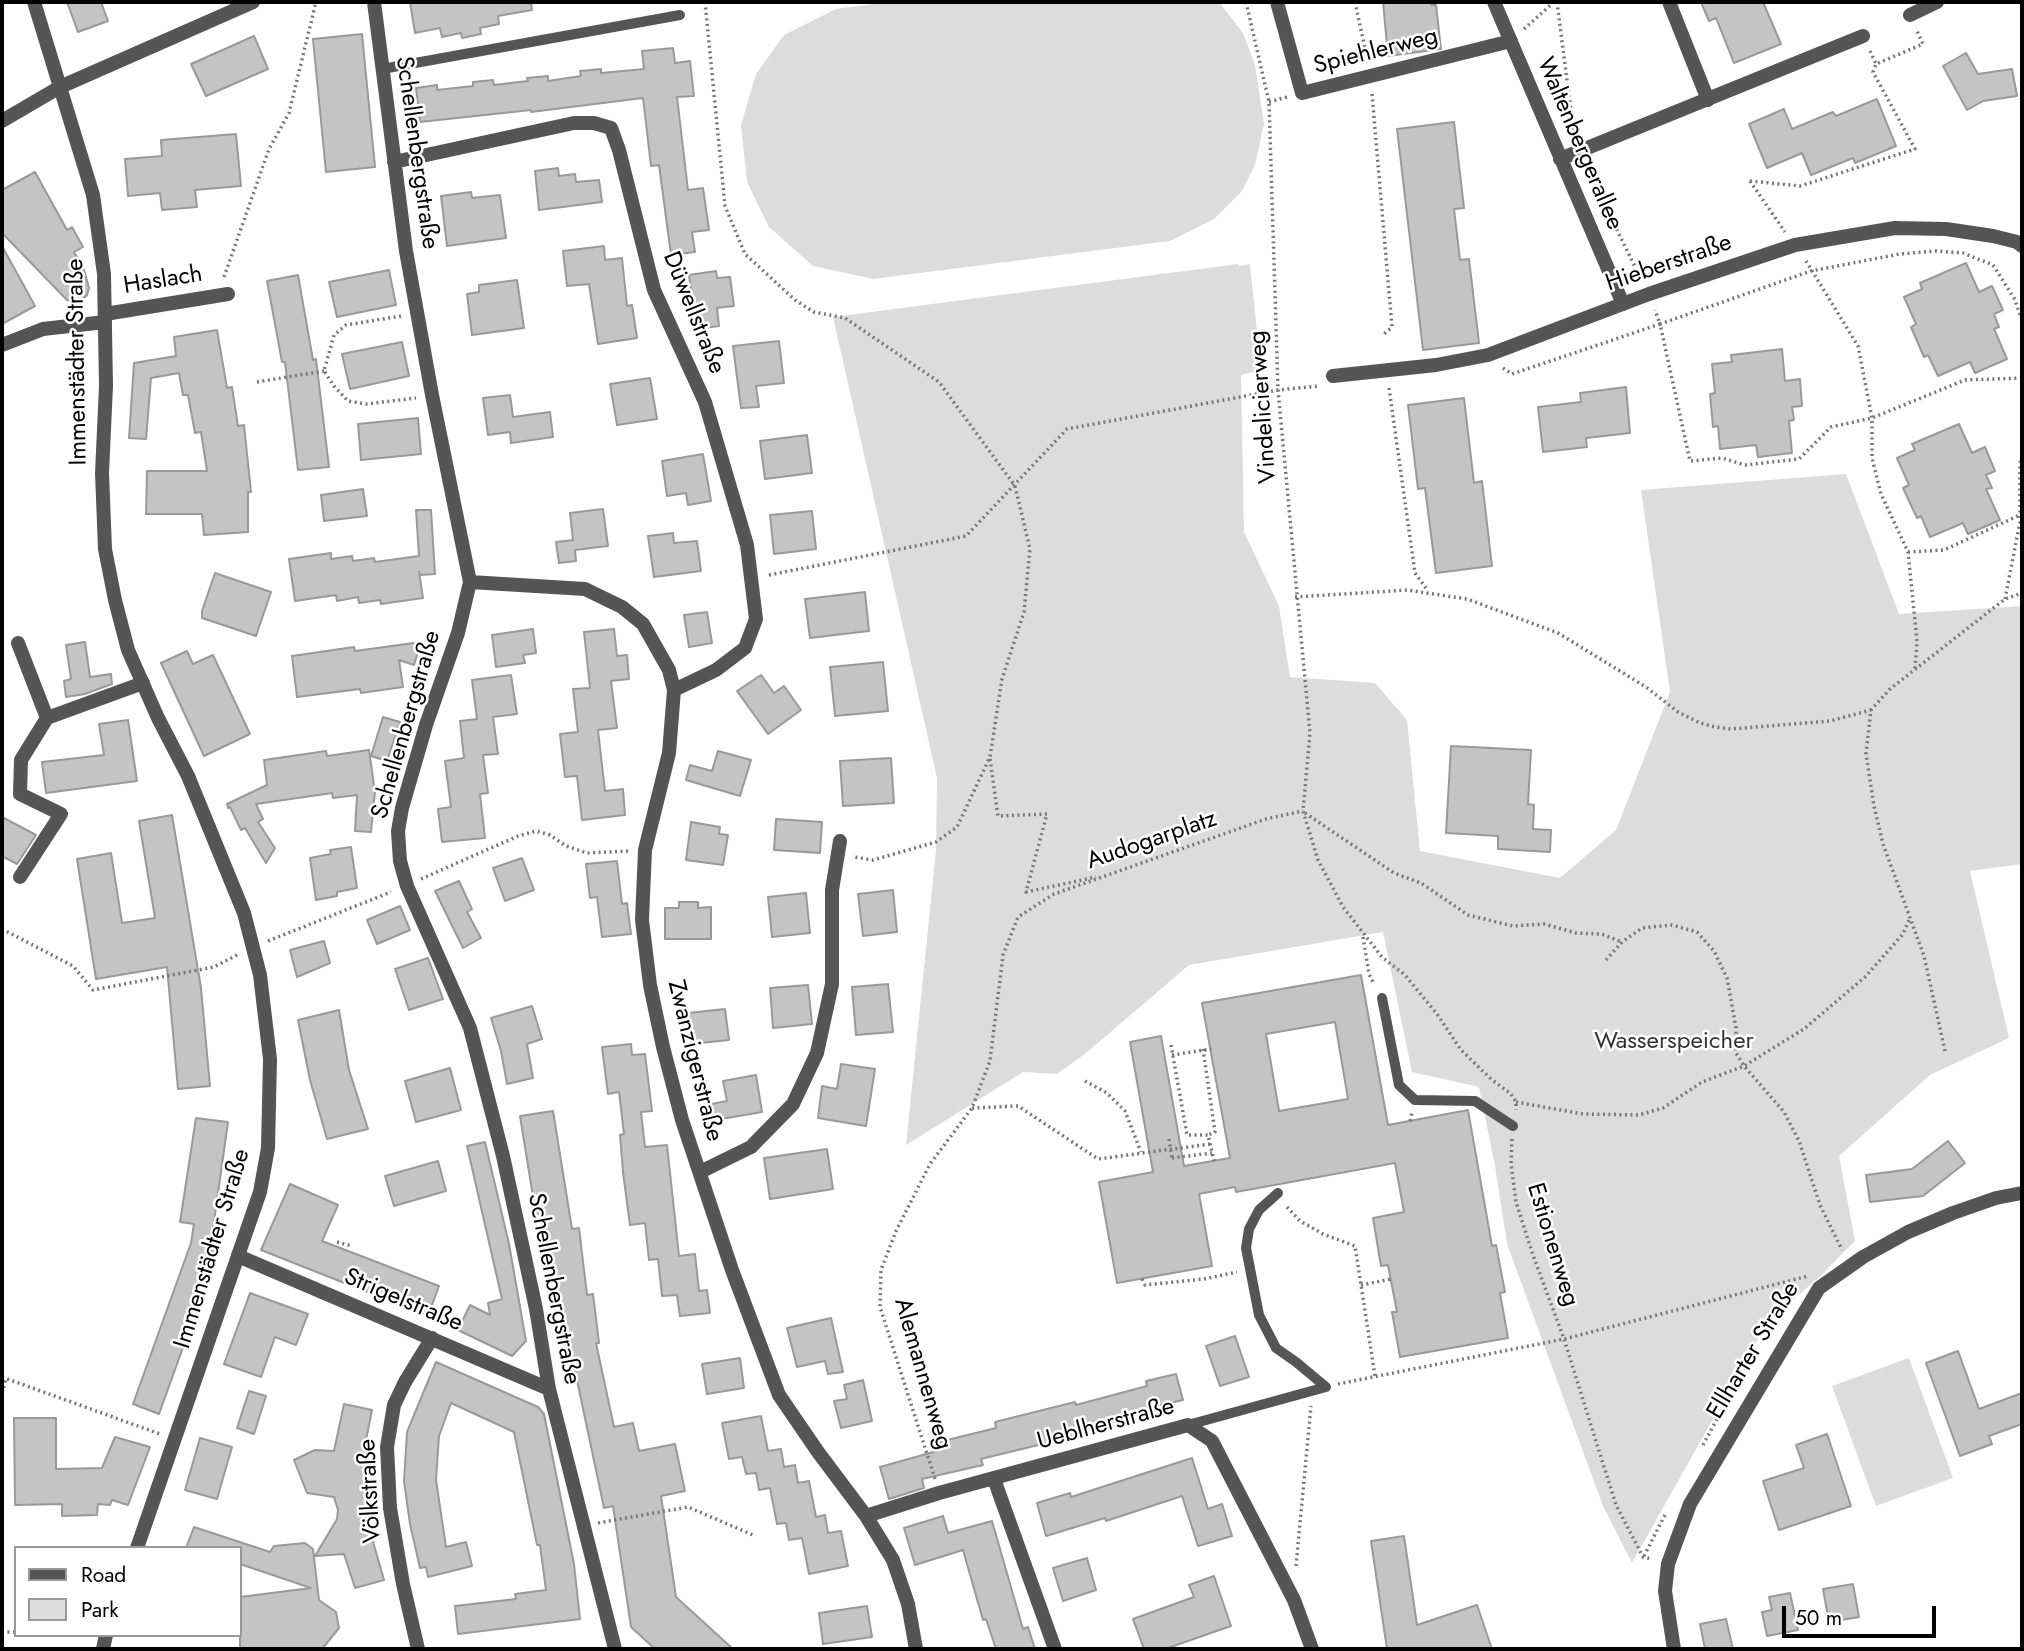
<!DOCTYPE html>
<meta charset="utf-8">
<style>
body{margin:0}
#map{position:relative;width:2024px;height:1651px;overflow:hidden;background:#fff;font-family:Jost,sans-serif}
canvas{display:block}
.frame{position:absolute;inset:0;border:4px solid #000;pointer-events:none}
.legend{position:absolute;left:14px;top:1546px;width:228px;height:91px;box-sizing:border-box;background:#fff;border:2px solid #999;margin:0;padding:9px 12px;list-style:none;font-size:21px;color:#000}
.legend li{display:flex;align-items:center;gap:14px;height:35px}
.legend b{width:35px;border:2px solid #999}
.scale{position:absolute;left:1782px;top:1606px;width:154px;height:32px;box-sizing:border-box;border:4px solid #000;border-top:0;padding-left:9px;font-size:21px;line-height:24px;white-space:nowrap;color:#000;-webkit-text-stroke:5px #fff;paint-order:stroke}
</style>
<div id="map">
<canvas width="2024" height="1651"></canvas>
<div class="frame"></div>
<ul class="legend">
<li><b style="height:9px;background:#555"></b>Road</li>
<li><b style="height:19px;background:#dcdcdc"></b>Park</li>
</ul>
<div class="scale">50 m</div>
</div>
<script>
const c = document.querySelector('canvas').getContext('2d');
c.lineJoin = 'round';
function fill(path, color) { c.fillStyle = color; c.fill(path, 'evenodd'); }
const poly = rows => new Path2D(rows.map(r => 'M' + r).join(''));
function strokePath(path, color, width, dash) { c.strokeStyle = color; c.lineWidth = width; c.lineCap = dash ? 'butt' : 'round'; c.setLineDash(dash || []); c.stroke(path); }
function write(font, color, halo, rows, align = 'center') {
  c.font = font + ' Jost,sans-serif'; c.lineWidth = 5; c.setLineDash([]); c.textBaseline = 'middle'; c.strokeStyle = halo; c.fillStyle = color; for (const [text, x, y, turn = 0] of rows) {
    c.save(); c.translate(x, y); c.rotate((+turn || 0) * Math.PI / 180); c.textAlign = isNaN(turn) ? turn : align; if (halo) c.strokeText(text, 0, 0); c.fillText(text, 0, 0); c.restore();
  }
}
fill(poly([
 [888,2,1219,2,1243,33,1255,65,1264,124,1255,165,1242,191,1214,219,1170,241,873,279,813,266,769,227,747,182,741,125,756,74,784,35,836,9],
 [1238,264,1239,266,1250,264,1261,370,1241,375,1244,532,1279,606,1290,677,1375,683,1407,720,1420,851,1560,878,1616,830,1670,692,1641,490,1846,474,1899,614,2022,606,2022,864,1970,871,2009,1038,1930,1075,1839,1156,1855,1241,1816,1280,1768,1321,1632,1563,1603,1506,1507,1244,1495,1166,1479,1087,1412,1072,1383,932,1189,965,1086,1053,1057,1074,1023,1072,906,1145,936,850,937,778,833,317],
 [1909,1358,1953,1478,1876,1506,1832,1386]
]), '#dcdcdc');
const building = poly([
 [67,2,101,2,108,21,78,32,67,2],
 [410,2,531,2,532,10,498,16,499,24,480,28,481,34,462,38,461,33,442,37,440,28,415,33,410,2],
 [1383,2,1431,2,1431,5,1436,5,1441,49,1388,56,1383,2],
 [1701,2,1763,2,1781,44,1734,63,1716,18,1709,21,1701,2],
 [362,34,375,167,326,172,313,39,362,34],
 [254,36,268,69,206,96,191,64,254,36],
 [673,48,675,63,690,61,694,96,677,97,688,190,703,188,709,230,692,232,695,252,671,255,659,165,651,166,643,98,531,112,531,110,420,122,416,88,437,85,437,90,473,86,473,82,493,80,494,85,528,81,527,78,548,76,548,81,581,76,580,71,601,69,601,73,644,69,642,51,673,48],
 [1966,53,1978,74,2012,69,2017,96,1983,101,1967,110,1943,66,1966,53],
 [1877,99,1896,146,1855,163,1853,158,1811,175,1802,153,1767,168,1749,124,1784,109,1792,129,1833,112,1836,116,1877,99],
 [1454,122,1464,208,1454,209,1460,260,1469,259,1479,343,1423,350,1397,129,1454,122],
 [236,134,241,186,195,190,197,207,162,210,160,193,128,196,125,159,162,156,161,140,236,134],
 [558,168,559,176,575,174,576,182,599,180,602,202,539,210,535,171,558,168],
 [35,172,67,230,72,227,83,247,74,252,84,270,89,288,87,295,82,300,74,302,67,300,2,233,2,190,35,172],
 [471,192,472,198,500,195,506,238,447,246,441,196,471,192],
 [2,246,35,306,2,324,2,246],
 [604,246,605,260,622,258,627,306,632,305,637,338,598,344,589,284,567,286,563,251,604,246],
 [1966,263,1979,292,1992,286,2003,310,1994,314,1999,327,1994,329,2007,359,1975,373,1970,362,1938,376,1928,355,1924,357,1911,327,1916,324,1904,297,1922,289,1920,283,1966,263],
 [389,270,396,305,337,317,329,282,389,270],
 [716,271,717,278,730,277,734,306,717,308,719,326,696,329,689,275,716,271],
 [298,275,313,360,316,359,329,467,298,470,285,362,282,362,267,281,298,275],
 [517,280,524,328,472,335,467,294,479,292,479,285,517,280],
 [217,330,227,388,232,387,238,426,244,425,251,492,248,492,248,532,204,535,202,514,146,514,147,471,207,471,201,432,195,433,188,395,183,395,179,373,151,378,146,439,129,438,134,363,176,356,174,337,217,330],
 [779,341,784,383,756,386,759,407,741,408,733,346,779,341],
 [402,342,409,376,350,389,342,354,402,342],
 [1782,349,1785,381,1800,379,1802,406,1792,407,1794,420,1789,421,1792,453,1758,457,1756,445,1720,449,1718,426,1713,427,1710,394,1715,393,1712,364,1732,362,1731,355,1782,349],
 [650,378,657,419,617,425,610,384,650,378],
 [1626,387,1630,433,1586,438,1587,447,1543,452,1538,407,1581,402,1580,393,1626,387],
 [510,395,513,417,550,412,553,437,511,443,510,432,488,435,483,398,510,395],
 [1464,398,1474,483,1482,481,1492,566,1436,573,1425,488,1418,489,1408,405,1464,398],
 [418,418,421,454,361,460,358,424,418,418],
 [1959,424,1972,453,1985,447,1995,471,1986,475,1992,488,1986,489,2000,520,1968,534,1963,523,1930,537,1921,516,1917,518,1903,488,1909,485,1897,458,1915,450,1912,444,1959,424],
 [807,435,812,473,765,479,760,441,807,435],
 [703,454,711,501,688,505,686,493,667,496,662,461,703,454],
 [363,489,367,516,324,521,321,495,363,489],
 [603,509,608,546,575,550,576,561,559,563,556,542,573,540,570,513,603,509],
 [416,510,431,510,435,574,420,575,419,572,423,598,381,604,380,600,359,603,358,597,337,601,336,595,295,601,289,559,331,553,331,559,352,556,353,561,374,558,375,562,419,556,416,510],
 [812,511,816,549,774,554,770,515,812,511],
 [673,533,674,543,697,541,701,571,654,577,648,536,673,533],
 [215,573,271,592,256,636,202,618,202,611,215,573],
 [865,592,869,631,810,638,805,599,865,592],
 [707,612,712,643,689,647,684,615,707,612],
 [533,629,536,653,523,655,525,663,496,667,492,635,533,629],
 [614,629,617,656,627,655,629,679,611,681,617,728,598,730,605,791,623,789,625,815,582,820,577,776,565,777,560,734,578,732,573,689,590,688,584,632,614,629],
 [85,642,90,677,111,674,112,684,85,694,66,697,64,681,71,679,66,645,85,642],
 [421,642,414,665,399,660,403,687,361,693,360,689,297,697,292,656,354,647,355,651,421,642],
 [187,651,193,664,213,655,250,734,204,756,161,663,187,651],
 [883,662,888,711,835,716,830,667,883,662],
 [511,675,517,714,493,717,498,754,483,755,488,793,480,794,485,838,442,842,438,809,451,807,445,761,464,758,460,721,477,719,472,680,511,675],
 [761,675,774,693,784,686,801,710,768,734,737,691,761,675],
 [383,717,400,722,387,761,371,756,383,717],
 [128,720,137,781,46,793,42,762,104,755,99,724,128,720],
 [1451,746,1531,750,1528,804,1534,805,1533,829,1551,830,1550,852,1498,849,1498,836,1446,833,1451,746],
 [369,750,375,792,371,832,355,831,357,795,333,798,332,793,256,804,263,819,258,822,275,848,266,863,245,828,241,830,230,807,228,808,227,804,267,785,264,760,326,751,327,756,369,750],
 [718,751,751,760,740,796,686,780,690,765,712,771,718,751],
 [891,758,894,803,843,806,840,761,891,758],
 [172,815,201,988,210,1086,178,1089,167,967,96,979,77,859,111,853,122,923,155,918,139,821,172,815],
 [2,817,36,835,17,864,2,856,2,817],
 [776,819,822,822,820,853,774,850,776,819],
 [691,822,720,827,719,834,728,835,723,865,686,860,691,822],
 [351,847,357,888,337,892,337,896,316,900,310,858,331,854,330,850,351,847],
 [522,858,534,890,505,901,493,868,522,858],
 [617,861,622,904,627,903,631,934,602,937,597,897,590,898,586,864,617,861],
 [459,881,472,909,467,912,481,938,463,948,435,891,459,881],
 [893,890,897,932,863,936,858,894,893,890],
 [806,893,810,933,772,937,768,897,806,893],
 [679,902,698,902,698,908,711,907,711,939,665,939,665,908,679,908,679,902],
 [400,906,410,930,377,944,367,920,400,906],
 [324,941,330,963,297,977,290,950,324,941],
 [428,958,443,999,409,1010,395,969,428,958],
 [1361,975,1388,1125,1468,1110,1492,1246,1496,1245,1505,1292,1500,1293,1508,1338,1400,1357,1392,1312,1397,1312,1388,1265,1381,1266,1373,1218,1404,1212,1395,1163,1236,1192,1235,1187,1199,1194,1212,1266,1117,1283,1099,1182,1153,1172,1130,1042,1161,1036,1184,1166,1230,1158,1202,1003,1361,975],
 [1335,1022,1348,1099,1279,1111,1266,1034,1335,1022],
 [888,984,893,1032,856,1035,852,987,888,984],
 [808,985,812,1024,773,1028,770,988,808,985],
 [532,1006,542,1039,527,1044,533,1078,507,1084,501,1051,491,1018,532,1006],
 [725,1009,729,1040,691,1044,688,1013,725,1009],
 [339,1010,349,1070,368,1129,327,1139,310,1080,298,1020,339,1010],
 [631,1044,632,1055,645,1054,652,1111,641,1112,645,1147,667,1145,679,1256,695,1254,699,1291,707,1290,710,1313,680,1316,677,1295,662,1296,658,1259,649,1260,645,1223,630,1225,623,1172,620,1135,624,1134,619,1092,608,1094,602,1047,631,1044],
 [841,1064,875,1069,866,1126,818,1118,822,1086,837,1089,841,1064],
 [450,1068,461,1110,416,1122,405,1081,450,1068],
 [756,1075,762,1112,704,1122,701,1106,727,1101,723,1081,756,1075],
 [553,1111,572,1229,579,1228,587,1295,593,1294,599,1343,596,1343,614,1427,633,1423,639,1451,675,1444,685,1491,661,1496,676,1597,733,1649,655,1649,631,1627,613,1506,604,1508,570,1347,565,1347,556,1281,551,1282,542,1214,536,1215,520,1116,553,1111],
 [196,1118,228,1122,210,1250,217,1253,159,1414,133,1404,191,1243,194,1224,180,1222,196,1118],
 [1948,1141,1965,1163,1923,1196,1870,1202,1866,1175,1912,1169,1948,1141],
 [485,1142,509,1244,526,1341,512,1356,458,1330,470,1305,490,1315,488,1303,502,1299,467,1146,485,1142],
 [827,1149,833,1189,770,1199,764,1158,827,1149],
 [438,1161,446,1191,394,1206,385,1176,438,1161],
 [290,1184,338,1205,322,1241,439,1286,428,1316,261,1250,290,1184],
 [250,1293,308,1314,296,1345,275,1337,261,1377,224,1364,250,1293],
 [831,1318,843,1372,828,1374,825,1361,797,1367,787,1328,831,1318],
 [1235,1336,1249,1377,1220,1386,1206,1346,1235,1336],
 [1958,1351,1979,1409,2022,1393,2022,1424,1989,1436,1992,1444,1960,1456,1926,1363,1958,1351],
 [740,1358,744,1388,707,1394,702,1364,740,1358],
 [436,1362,538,1407,544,1414,574,1564,580,1619,458,1634,455,1606,516,1599,515,1594,546,1590,540,1545,537,1545,514,1432,451,1403,439,1436,436,1480,446,1547,466,1542,472,1566,428,1577,426,1567,420,1568,410,1524,404,1481,407,1432,436,1362],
 [1176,1374,1183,1400,1129,1413,1131,1418,1082,1430,1083,1434,981,1459,983,1465,922,1479,924,1488,889,1499,880,1467,937,1451,935,1443,996,1428,995,1422,1075,1402,1076,1405,1147,1386,1146,1381,1176,1374],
 [863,1380,872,1421,841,1428,834,1401,847,1399,844,1385,863,1380],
 [249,1391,266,1396,254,1434,237,1428,249,1391],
 [344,1404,372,1410,364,1450,366,1517,384,1580,355,1588,344,1554,315,1556,337,1519,338,1510,334,1497,307,1493,294,1460,315,1450,334,1451,344,1404],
 [761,1416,768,1451,781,1449,784,1467,795,1465,798,1483,809,1481,816,1517,825,1515,828,1533,841,1531,848,1566,809,1574,802,1538,789,1540,786,1523,777,1524,770,1488,759,1490,756,1473,746,1474,742,1457,729,1459,722,1423,761,1416],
 [14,1418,56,1418,56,1469,102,1468,115,1437,150,1447,128,1505,112,1500,110,1505,98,1504,97,1515,62,1516,62,1504,15,1505,14,1418],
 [1827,1434,1851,1506,1779,1530,1763,1481,1804,1468,1796,1445,1827,1434],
 [200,1438,232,1447,217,1499,185,1490,200,1438],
 [1192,1458,1208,1509,1222,1504,1232,1536,1198,1546,1182,1496,1106,1521,1105,1518,1046,1536,1037,1503,1070,1493,1071,1497,1192,1458],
 [943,1516,948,1533,992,1521,1023,1629,1028,1627,1035,1649,996,1649,986,1619,983,1620,963,1550,915,1565,904,1528,943,1516],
 [194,1527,270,1552,274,1546,305,1543,313,1549,319,1600,336,1612,339,1628,322,1649,240,1649,240,1597,311,1588,240,1564,240,1548,186,1548,194,1527],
 [1404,1536,1417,1625,1477,1605,1492,1649,1387,1649,1371,1541,1404,1536],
 [1087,1558,1096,1590,1063,1601,1053,1568,1087,1558],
 [1214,1576,1231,1626,1165,1649,1144,1649,1133,1619,1194,1597,1189,1585,1214,1576],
 [1853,1584,1859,1617,1829,1622,1823,1589,1853,1584],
 [1790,1593,1798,1630,1767,1636,1762,1612,1772,1610,1769,1597,1790,1593],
 [867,1606,872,1637,823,1644,819,1613,867,1606],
 [1726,1619,1733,1649,1705,1649,1700,1624,1726,1619]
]);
fill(building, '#c4c4c4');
strokePath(building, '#999', 2);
strokePath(poly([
 [705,2,725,206,745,254,795,300,814,312,845,318,939,382,1015,486,1030,549,1024,612,1002,679,990,757,957,827,936,842,873,860,854,857],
 [1246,2,1269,102,1278,390,1310,733,1303,811,1318,860,1343,907,1382,957,1405,975,1437,1014,1461,1050,1491,1079,1511,1094,1516,1102,1516,1110],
 [1355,2,1368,62],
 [1557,2,1574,135],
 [1524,29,1554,2],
 [1870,51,1876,64,1923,44,1917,31],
 [1372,94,1392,327,1383,335],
 [1269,102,1287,97],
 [1585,165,1642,281],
 [1750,181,1785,232],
 [1750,181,1800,186,1915,149,1873,72,1876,64],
 [1806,261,1858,346,1872,418,1872,458,1881,494,1908,552,1917,641,1915,669],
 [224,277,269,149,289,113,316,2],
 [401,316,346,325,334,335,324,371,334,386,348,401,366,404,416,398],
 [2022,320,2014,298,1993,265,1963,253,1936,251,1900,254,1811,271,1660,324,1690,461,1722,458,1745,465,1799,459,1831,427,1872,418,1965,380,2022,378],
 [1503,368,1512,374,1660,324,1655,310],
 [257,382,324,371],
 [1389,388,1415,573,1428,591],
 [1908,552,1944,550,2022,514],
 [769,575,966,536,1067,429,1278,390,1319,386],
 [1295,597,1407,590,1467,599,1558,633,1646,687,1678,712,1700,723,1715,727,1731,729,1830,721,1871,710],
 [2005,599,2020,522,2020,463,2022,456],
 [990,759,998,816,1047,814,1026,892,1096,877],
 [1305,813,1394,873,1421,883,1468,915,1513,926,1544,924,1576,933,1601,934,1622,942],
 [421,879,518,836,536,831,550,835,566,846,587,853,629,851],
 [2,929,73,966,93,990,214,967,239,954],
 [1363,937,1369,974,1374,984],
 [268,941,391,892],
 [1606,960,1622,942,1642,928,1672,925,1697,932,1714,951,1727,978,1736,1028,1736,1053,1744,1066,1784,1112,1799,1141,1820,1205,1842,1250],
 [1171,1045,1187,1135,1208,1135,1214,1161],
 [1203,1049,1215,1132,1208,1135],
 [1945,1051,1924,956,1883,844,1874,806,1866,754,1871,710,1890,689,2005,599,2022,593],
 [1172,1055,1211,1049],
 [1085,1081,1107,1093,1125,1111,1141,1152],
 [1516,1102,1583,1114,1639,1115,1663,1108,1702,1082,1744,1066,1804,1029,1865,977,1903,934,1910,918],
 [972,1108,1018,1106,1098,1159,1210,1144],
 [1410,1121,1412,1112],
 [1512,1139,1511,1164,1516,1202,1533,1255,1564,1339,1616,1505,1643,1557,1652,1559],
 [1172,1158,1212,1153],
 [1287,1207,1300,1221,1323,1234,1355,1246,1375,1376],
 [337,1242,352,1246],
 [1142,1279,1145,1285,1204,1279,1237,1272],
 [1361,1285,1391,1279],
 [2,1377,160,1434],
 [1338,1384,1564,1339,1808,1276],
 [2,1393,6,1379],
 [1703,1445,1723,1408,1746,1373],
 [935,1479,880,1307,881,1270,896,1231,930,1164,972,1108,990,1061,1003,955,1018,917,1054,894,1266,819,1303,811],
 [598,1523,688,1507,753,1535],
 [1644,1556,1666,1513],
 [1296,1566,1311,1406],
 [2,1632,16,1632]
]), '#777', 3.5, [2, 3.5]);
strokePath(poly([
 [382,69,680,15],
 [1382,998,1399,1085,1415,1100,1475,1101,1513,1126],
 [1188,1425,1326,1387,1296,1362,1276,1348,1259,1315,1246,1248,1249,1229,1259,1210,1278,1193]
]), '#555', 10);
strokePath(poly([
 [374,2,406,251,432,395,470,582,458,633,426,725,402,808,398,831,400,861,407,886,470,1028,503,1156,536,1309,549,1389,615,1649],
 [1277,2,1302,93,1511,41],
 [1494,2,1623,304],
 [1669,2,1708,100],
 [1910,15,1937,2],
 [2,121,60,87,253,2],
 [1560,159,1863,36],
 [394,162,574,123,594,123,611,128,619,150,654,290,705,402,747,545,756,619,745,648,716,670,674,690],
 [105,314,228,294],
 [2,345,43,329,105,322],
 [1333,376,1436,365,1488,355,1649,294,1795,245,1895,228,1946,229,1993,236,2017,242,2022,246],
 [470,582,585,589,622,607,643,624,669,670,674,690,669,753,645,850,642,920,650,985,663,1047,682,1120,732,1270,779,1395,818,1452,866,1516,893,1560,908,1604,916,1649],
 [18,643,47,718],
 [20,877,61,814,20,794,21,760,47,718,143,683],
 [700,1172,751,1147,793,1104,817,1053,832,984,832,890,840,841],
 [238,1256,549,1389],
 [994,1479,1055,1649],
 [866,1516,939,1493,1188,1425,1212,1441,1294,1600,1312,1649],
 [418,1649,403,1584,390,1508,387,1447,394,1405,405,1382,432,1338],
 [1674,1649,1665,1591,1668,1564,1690,1504,1819,1288,1863,1257,1908,1232,1953,1213,1996,1198,2022,1193]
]), '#555', 14);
strokePath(poly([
 [34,2,93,195,104,274,106,386,102,473,105,549,115,600,128,650,158,718,188,776,244,913,260,975,270,1059,268,1148,260,1192,137,1548],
 [103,1649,106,1635]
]), '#555', 14);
strokePath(poly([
 [1169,1139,1172,1158]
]), '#777', 3.5, [2, 3.5]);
write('24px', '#000', '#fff', [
 ["Spiehlerweg",1376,52,-14],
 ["Waltenbergerallee",1579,144,67],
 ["Schellenbergstraße",416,153,82],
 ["Hieberstraße",1669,264,-19],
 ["Haslach",163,281,-9],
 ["Düwellstraße",693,313,68],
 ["Immenstädter Straße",78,362,-91],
 ["Vindelicierweg",1264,407,-94],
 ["Schellenbergstraße",407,725,-74],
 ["Audogarplatz",1152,841,-19],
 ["Zwanzigerstraße",694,1061,76],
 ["Estionenweg",1552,1245,73],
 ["Immenstädter Straße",213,1249,-73],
 ["Schellenbergstraße",553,1289,79],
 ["Strigelstraße",403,1301,23],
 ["Ellharter Straße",1754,1351,-59],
 ["Alemannenweg",922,1374,74],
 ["Ueblherstraße",1106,1425,-15],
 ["Völkstraße",371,1491,-93]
]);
write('24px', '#333', '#fff', [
 ["Wasserspeicher",1674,1042]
]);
</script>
